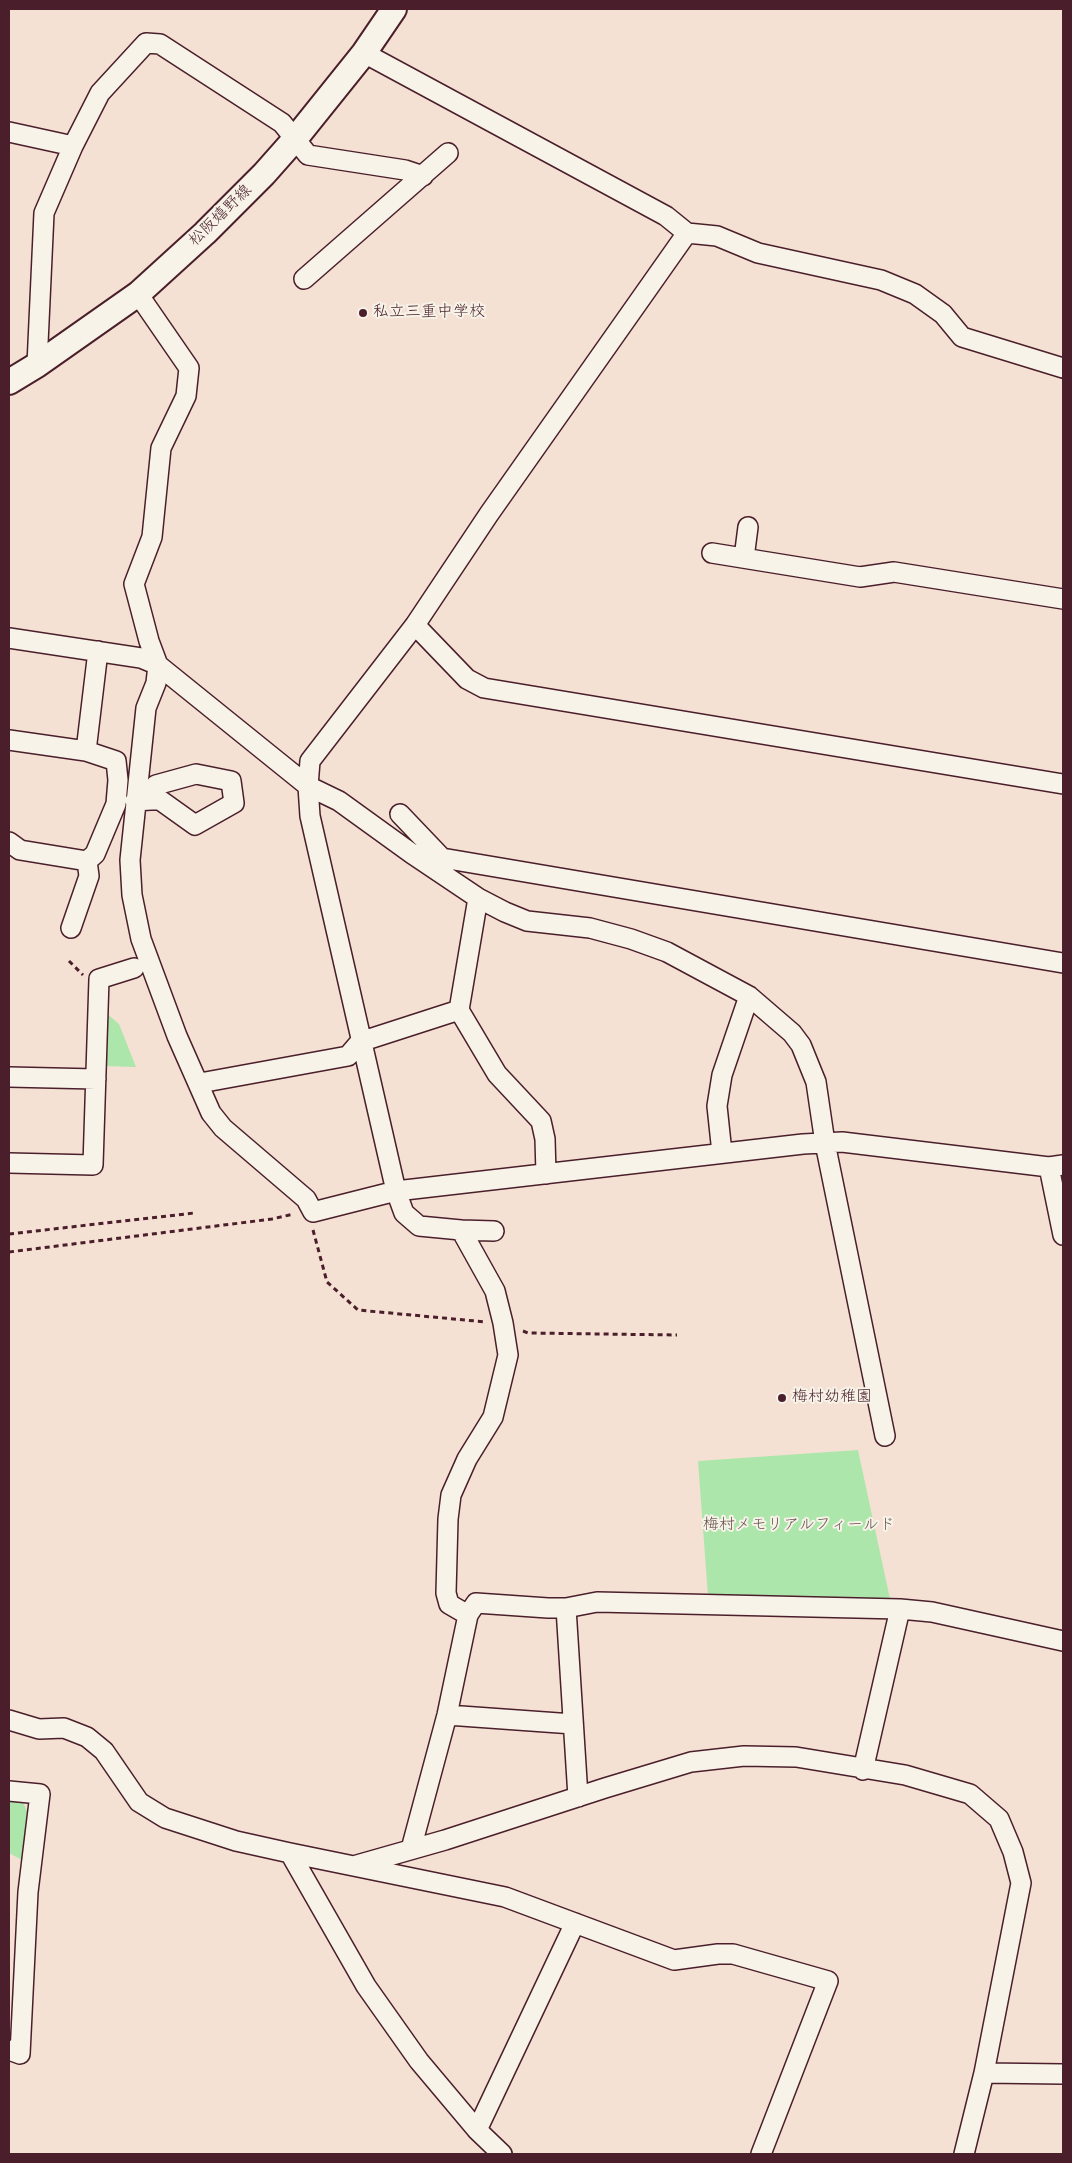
<!DOCTYPE html>
<meta charset="utf-8">
<style>
body{margin:0}
#map{position:relative;width:1072px;height:2163px;overflow:hidden;background:#f5e1d4;font-family:"Architects Daughter",sans-serif}
canvas{display:block}
.frame{position:absolute;inset:0;border:10px solid #4a1f2b;pointer-events:none}
</style>
<div id="map">
<canvas width="1072" height="2163"></canvas>
<div class="frame"></div>
</div>
<script>
const c = document.querySelector('canvas').getContext('2d');
c.lineJoin = 'round';
function fill(path, color) { c.fillStyle = color; c.fill(path, 'evenodd'); }
const poly = rows => new Path2D(rows.map(r => 'M' + r).join(''));
function strokePath(path, color, width, dash) { c.strokeStyle = color; c.lineWidth = width; c.lineCap = dash ? 'butt' : 'round'; c.setLineDash(dash || []); c.stroke(path); }
function write(font, color, halo, rows, align = 'center') {
  c.font = font + ' "Architects Daughter","Klee One",sans-serif'; c.lineWidth = 4; c.setLineDash([]); c.textBaseline = 'middle'; c.strokeStyle = halo; c.fillStyle = color; for (const [text, x, y, turn = 0] of rows) {
    c.save(); c.translate(x, y); c.rotate((+turn || 0) * Math.PI / 180); c.textAlign = isNaN(turn) ? turn : align; if (halo) c.strokeText(text, 0, 0); c.fillText(text, 0, 0); c.restore();
  }
}
fill(poly([
 [105,1012,119,1024,136,1067,104,1066],
 [858,1450,890,1599,708,1596,698,1461],
 [9,1799,23,1802,28,1813,22,1860,9,1853]
]), '#ace6ab');
const minor = poly([
 [364,53,666,216,687,233,717,236,758,253,881,280,915,294,943,314,962,337,1063,368],
 [9,132,73,146],
 [304,279,448,153],
 [138,294,189,368,186,396,161,448,152,537,134,584,149,641,158,665,308,786,339,801,411,853,478,898,505,912,527,921,590,928,631,939,667,952,749,996,792,1033,801,1045,816,1082,825,1143,885,1436],
 [37,365,44,213,73,146,100,93,146,43,160,44,282,123,308,155,405,170,423,176],
 [712,553,860,577,894,572,1063,599],
 [744,558,748,527],
 [415,625,467,679,484,688,1063,784],
 [9,638,141,658,158,665,156,683,146,708,130,860,132,895,141,939,177,1036,211,1113,223,1128,306,1199,313,1212,396,1191,803,1144,842,1142,1049,1167,1063,1165],
 [9,740,86,751],
 [135,801,151,800,160,800,195,825,234,803,231,781,196,774,156,785,151,800],
 [400,814,442,858,1063,963],
 [9,842,20,850,87,861],
 [71,928,89,876,87,861,95,854,116,804,118,780,116,761,86,751,98,651],
 [459,1010,497,1074,541,1121,545,1139,546,1174],
 [9,1077,96,1079],
 [200,1083,348,1056,360,1042,459,1010,478,898],
 [722,1153,717,1106,722,1075,749,996],
 [9,1163,93,1165,99,979,134,968],
 [1049,1167,1063,1235],
 [461,1230,494,1231],
 [566,1608,578,1797],
 [468,1615,449,1604,446,1593,448,1519,451,1495,467,1459,493,1417,508,1355,503,1323,495,1291,461,1230,419,1226,404,1213,396,1191,310,816,308,786,310,761,415,625,489,514,687,233],
 [447,1715,573,1724],
 [9,1720,39,1729,64,1728,87,1737,104,1751,139,1802,165,1818,236,1841,290,1853,505,1897,674,1960,718,1954,733,1954,828,1981,761,2154],
 [863,1770,900,1609],
 [9,1791,40,1794,28,1892,20,2054,9,2050],
 [411,1849,447,1715,468,1615,476,1603,548,1608,566,1608,597,1602,900,1609,932,1612,1063,1641],
 [290,1853,366,1986,419,2061,477,2130,502,2154],
 [357,1865,445,1840,605,1788,691,1762,744,1756,796,1757,905,1775,970,1794,999,1819,1013,1852,1021,1883,984,2073,964,2154],
 [984,2073,1063,2074],
 [477,2130,575,1923]
]);
const major = poly([
 [9,382,37,365,138,294,205,233,264,174,295,139,364,53,394,9]
]);
strokePath(minor, '#4a1f2b', 22);
strokePath(major, '#4a1f2b', 28);
strokePath(poly([
 [69,961,83,975],
 [313,1230,327,1282,358,1310,486,1322],
 [9,1234,194,1213],
 [9,1252,272,1219,294,1214],
 [523,1331,528,1333,677,1335]
]), '#4a1f2b', 3, [5, 4]);
strokePath(minor, '#f7f3e8', 19);
strokePath(major, '#f7f3e8', 24);
for (const [x, y, r, color] of [
 [363,313,5,"#4a1f2b"],
 [782,1398,5,"#4a1f2b"]
]) { const dot = new Path2D(); dot.arc(x, y, r, 0, 2 * Math.PI); c.fillStyle = color; c.fill(dot); strokePath(dot, '#f7f3e8', 2); }
write('16px', '#4a1f2b', '#f7f3e8', [
 ["松阪嬉野線",221,216,-44]
]);
write('16px', '#4a1f2b', '#f7f3e8', [
 ["私立三重中学校",373,313],
 ["梅村幼稚園",792,1398]
], 'left');
write('16px', '#62514b', '#f7f3e8', [
 ["梅村メモリアルフィールド",799,1526]
]);
</script>
